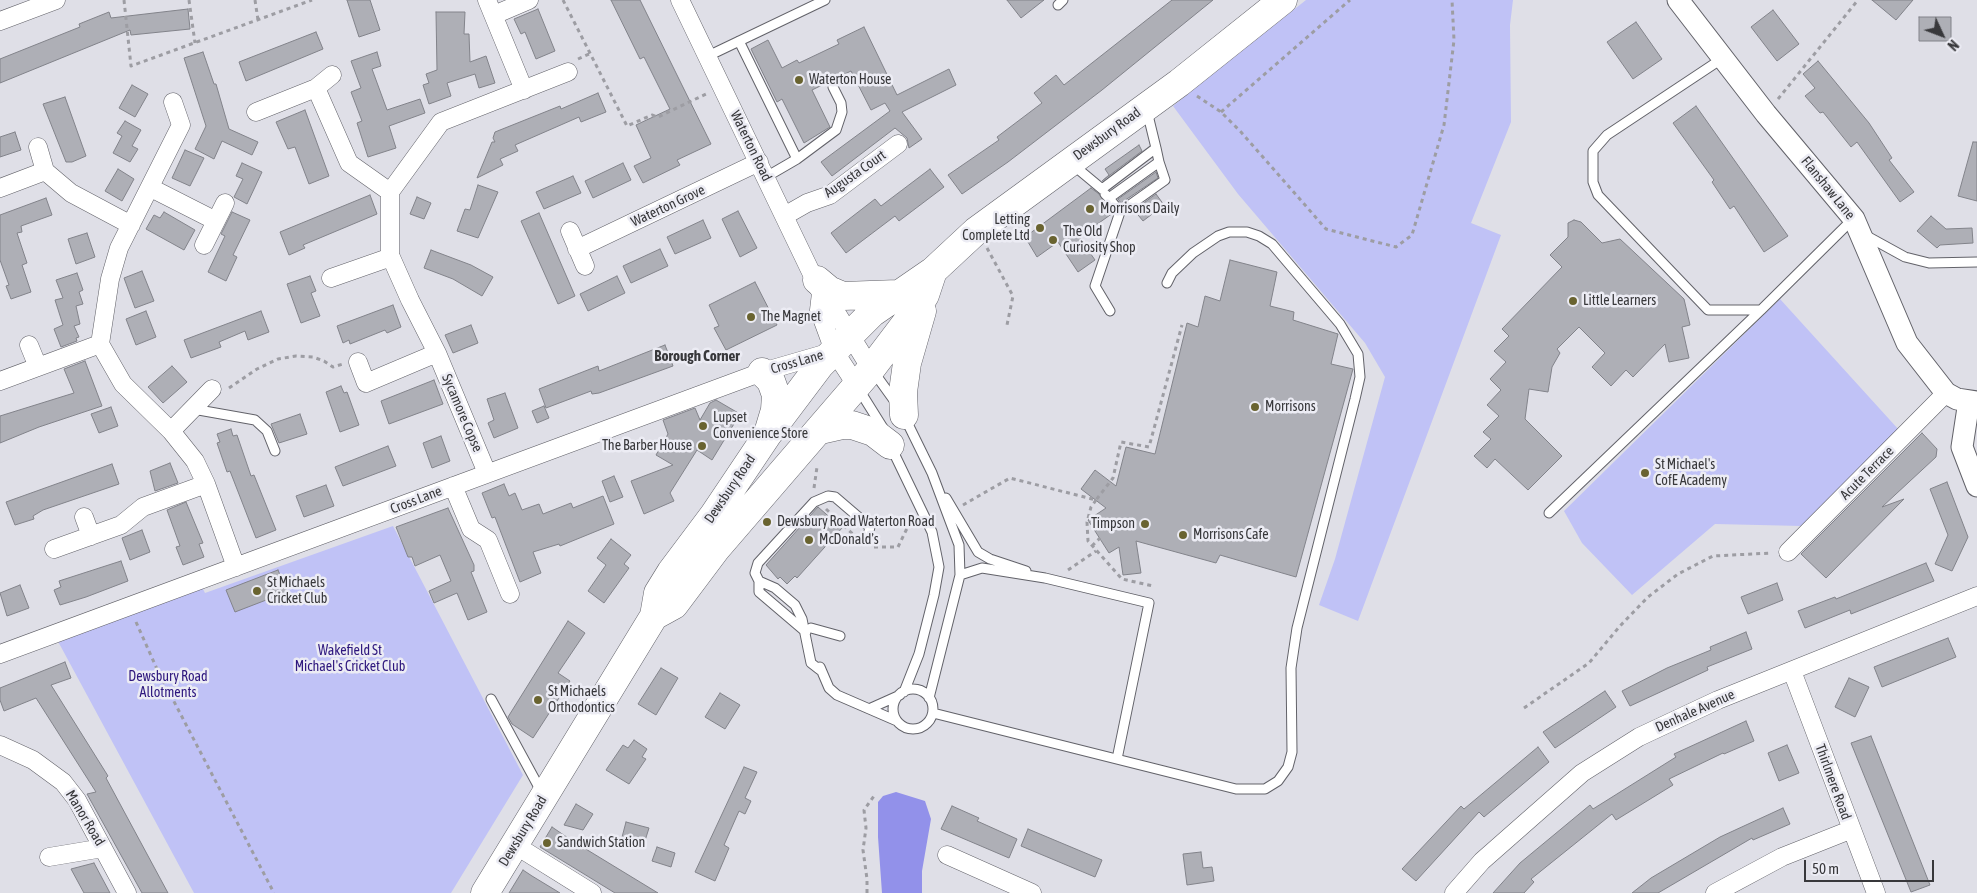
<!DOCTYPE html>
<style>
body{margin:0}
#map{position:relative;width:1977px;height:893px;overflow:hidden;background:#dfdfe7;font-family:"Asap Condensed",sans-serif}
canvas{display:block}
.north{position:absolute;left:1917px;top:10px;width:50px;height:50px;-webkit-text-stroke:4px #ececf4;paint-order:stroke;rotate:133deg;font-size:14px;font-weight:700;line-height:20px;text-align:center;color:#38383b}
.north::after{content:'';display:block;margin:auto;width:18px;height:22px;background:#38383b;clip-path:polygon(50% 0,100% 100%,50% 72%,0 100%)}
.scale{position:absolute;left:1804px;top:860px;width:130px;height:22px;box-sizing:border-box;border:2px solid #38383b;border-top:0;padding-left:6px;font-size:15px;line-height:18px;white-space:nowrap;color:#38383b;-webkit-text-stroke:4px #ececf4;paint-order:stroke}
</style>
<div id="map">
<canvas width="1977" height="893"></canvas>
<div class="north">N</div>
<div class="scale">50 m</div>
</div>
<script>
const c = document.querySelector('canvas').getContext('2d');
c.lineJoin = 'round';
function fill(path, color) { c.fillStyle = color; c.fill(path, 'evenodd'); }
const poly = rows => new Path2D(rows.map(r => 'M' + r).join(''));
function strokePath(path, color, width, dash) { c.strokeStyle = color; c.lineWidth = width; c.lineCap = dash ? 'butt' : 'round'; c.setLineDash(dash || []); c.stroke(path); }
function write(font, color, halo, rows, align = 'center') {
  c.font = font + ' "Asap Condensed",sans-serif'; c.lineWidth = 5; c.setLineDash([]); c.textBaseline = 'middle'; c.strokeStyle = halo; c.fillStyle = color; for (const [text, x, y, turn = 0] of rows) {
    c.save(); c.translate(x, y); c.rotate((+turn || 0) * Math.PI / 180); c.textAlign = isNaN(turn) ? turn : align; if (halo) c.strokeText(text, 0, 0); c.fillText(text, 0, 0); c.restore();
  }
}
fill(poly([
 [1306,0,1513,0,1510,25,1511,122,1471,223,1501,235,1358,621,1319,605,1335,559,1385,377,1365,343,1238,194,1173,106],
 [1780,299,1899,430,1802,526,1715,524,1632,595,1582,543,1564,511],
 [393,526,523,775,451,893,194,893,54,634,199,581,205,593]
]), '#c0c2f6');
fill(poly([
 [896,792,925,801,931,819,922,871,922,893,882,893,878,837,878,802,883,796]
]), '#9291ea');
const building = poly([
 [347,0,370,0,380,30,359,37,347,0],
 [611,0,640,0,711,144,677,160,680,165,643,183,634,166,651,158,636,125,670,109,644,57,640,59,611,0],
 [1007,0,1044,0,1021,18,1007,0],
 [1172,0,1213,0,1102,90,1008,162,962,194,948,175,999,140,997,137,1042,103,1034,93,1056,75,1064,85,1172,0],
 [1872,0,1913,0,1896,20,1872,0],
 [188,9,190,29,131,35,130,30,0,83,0,59,80,27,79,24,109,12,111,18,188,9],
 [538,9,555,51,536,59,525,32,521,34,514,19,538,9],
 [1773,10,1799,44,1777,61,1751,27,1773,10],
 [436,12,465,12,464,34,469,34,470,62,486,56,495,83,479,88,475,74,447,83,451,96,429,104,423,85,429,83,426,74,437,70,436,12],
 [1919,17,1951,17,1951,41,1919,41,1919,17],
 [1636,22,1662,59,1633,79,1607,42,1636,22],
 [864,27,897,95,949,69,956,85,902,112,922,139,909,148,907,138,895,128,832,176,821,162,890,111,885,103,871,110,851,71,812,90,830,127,804,143,782,99,777,102,751,49,768,40,782,68,797,60,799,63,839,44,837,40,864,27],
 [316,32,323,49,246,81,239,62,316,32],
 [203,52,214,84,216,84,229,129,258,142,252,155,222,141,214,159,195,149,206,126,184,58,203,52],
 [377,52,381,66,372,69,387,110,420,99,425,113,389,126,396,148,368,157,357,123,362,121,351,92,361,88,351,61,377,52],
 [1818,61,1869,123,1892,158,1889,160,1914,192,1900,202,1857,142,1851,147,1823,112,1820,113,1805,96,1815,88,1803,74,1818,61],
 [132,85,148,94,135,117,119,108,132,85],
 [598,93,606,112,581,122,579,117,515,145,518,151,500,159,503,165,477,178,492,142,495,142,493,138,495,132,560,106,561,109,598,93],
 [65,97,86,156,72,162,66,162,43,104,65,97],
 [1696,106,1788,236,1764,252,1734,206,1730,209,1712,182,1714,180,1673,123,1696,106],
 [305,110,329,176,309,184,295,147,288,149,276,122,305,110],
 [125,121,141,130,132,146,138,149,130,162,113,153,122,136,117,133,125,121],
 [15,132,21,150,0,157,0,137,15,132],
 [1973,142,1977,142,1977,201,1958,196,1973,142],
 [1139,145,1142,151,1102,181,1109,175,1105,169,1139,145],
 [185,150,204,158,190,186,172,178,185,150],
 [242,163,262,172,247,204,234,197,243,179,236,176,242,163],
 [623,163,631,180,593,198,585,181,623,163],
 [118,169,134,179,122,201,105,191,118,169],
 [930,169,944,187,899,221,895,216,846,253,831,233,875,199,881,206,930,169],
 [1156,172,1158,178,1121,203,1118,199,1156,172],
 [573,176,581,193,544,209,536,192,573,176],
 [478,185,498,192,478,238,457,231,465,209,470,210,478,185],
 [1091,188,1099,194,1113,213,1079,237,1095,260,1078,272,1058,242,1037,257,1025,237,1091,188],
 [1156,194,1164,205,1143,221,1134,210,1156,194],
 [370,195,377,214,303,245,305,248,289,255,280,232,370,195],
 [417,197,431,203,424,219,410,214,417,197],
 [46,198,52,215,21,226,22,232,17,233,27,263,22,265,31,292,11,299,6,286,9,285,0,260,0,215,46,198],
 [738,211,757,248,740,257,722,219,738,211],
 [164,212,195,230,184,250,146,229,154,215,160,218,164,212],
 [232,212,250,220,233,255,237,257,226,281,208,272,225,236,221,234,232,212],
 [539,213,575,296,558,304,521,221,539,213],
 [1931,216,1946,229,1972,228,1973,243,1940,245,1937,248,1917,231,1931,216],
 [703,220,711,238,675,254,667,237,703,220],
 [1574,220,1581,222,1602,243,1620,239,1684,299,1690,325,1682,327,1689,358,1669,362,1665,344,1633,377,1626,370,1611,386,1592,367,1605,353,1579,327,1557,349,1560,353,1552,367,1548,392,1529,389,1525,419,1562,456,1528,490,1495,459,1487,468,1474,456,1491,439,1483,432,1499,416,1487,405,1501,390,1490,379,1506,362,1494,351,1509,336,1502,329,1562,267,1550,255,1568,237,1568,223,1574,220],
 [87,233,95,257,76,264,68,239,87,233],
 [660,249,668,266,631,283,623,266,660,249],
 [431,250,471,265,493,277,482,296,453,279,424,268,431,250],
 [1230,260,1277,272,1270,306,1294,312,1293,320,1338,334,1331,364,1353,369,1296,577,1220,555,1216,563,1136,541,1141,573,1123,575,1119,547,1109,553,1088,520,1106,508,1081,489,1095,470,1116,486,1126,447,1155,454,1187,323,1198,327,1205,296,1220,301,1230,260],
 [142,271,154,301,135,308,124,278,142,271],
 [77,273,83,290,79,292,83,304,76,306,80,324,74,326,79,337,76,338,77,341,61,347,54,329,63,325,55,300,63,298,56,280,77,273],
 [310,276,316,291,311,293,320,316,301,323,287,284,310,276],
 [617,276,625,293,588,311,580,294,617,276],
 [755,282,777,325,726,350,714,328,719,326,709,305,755,282],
 [393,305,401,327,387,333,385,330,350,344,349,340,343,343,337,326,393,305],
 [146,311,156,337,136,345,126,319,146,311],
 [261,311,269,332,248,340,245,331,219,342,221,347,191,358,184,340,261,311],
 [471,325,478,343,453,353,445,335,471,325],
 [665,345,673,366,599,393,592,394,591,391,546,408,539,389,598,366,599,371,665,345],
 [85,361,102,406,39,427,0,443,0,416,74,393,64,369,85,361],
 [172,366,187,382,163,403,148,387,172,366],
 [434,380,443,404,389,424,381,401,434,380],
 [341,386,344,393,347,392,359,425,340,432,326,392,341,386],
 [505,393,518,428,494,438,488,423,494,420,487,399,505,393],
 [716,400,740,414,712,460,697,450,670,493,674,501,644,514,631,481,673,465,656,455,668,434,663,420,695,408,700,420,710,403,716,400],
 [544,406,549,418,537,423,532,411,544,406],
 [111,407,118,426,99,433,91,414,111,407],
 [300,414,307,434,279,443,271,424,300,414],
 [231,429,233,436,237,435,251,476,254,475,276,530,256,538,230,471,227,472,217,443,220,442,217,434,231,429],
 [1922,433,1937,449,1936,457,1882,507,1904,499,1826,578,1801,554,1922,433],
 [441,436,450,461,432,468,423,443,441,436],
 [388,446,396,466,343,486,335,467,388,446],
 [170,463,178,483,155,491,150,471,170,463],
 [112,464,119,484,43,510,33,516,34,519,15,525,6,502,112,464],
 [614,476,623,497,610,502,602,481,614,476],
 [1947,482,1968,537,1952,571,1935,564,1948,535,1930,489,1947,482],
 [504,484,509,496,515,493,522,510,539,504,543,514,571,503,573,508,603,496,614,524,560,546,559,544,533,552,541,573,520,582,495,517,492,518,482,493,504,484],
 [326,485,334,506,304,517,296,496,326,485],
 [186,502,203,543,199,544,204,557,183,565,176,547,180,546,167,510,186,502],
 [818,507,842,528,797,578,795,576,787,584,780,577,778,579,766,565,818,507],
 [448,508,474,565,474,571,471,572,487,612,468,620,457,593,434,603,429,591,451,581,440,555,415,566,412,557,408,557,396,527,448,508],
 [142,530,150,552,130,560,122,538,142,530],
 [611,539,631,555,624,564,629,568,604,603,588,591,606,565,597,558,611,539],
 [121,561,128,581,86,597,60,605,54,590,61,587,59,581,121,561],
 [1926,563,1934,581,1851,614,1850,610,1805,628,1798,611,1835,597,1836,599,1926,563],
 [278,570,287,592,235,612,226,590,278,570],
 [1777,583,1783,600,1748,614,1741,597,1777,583],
 [20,585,29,608,7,616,0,593,20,585],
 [568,621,585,633,558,673,570,681,533,738,512,724,508,717,568,621],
 [1746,632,1752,649,1707,667,1708,670,1630,706,1622,691,1667,668,1711,650,1710,647,1746,632],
 [1948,638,1956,657,1882,687,1874,667,1948,638],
 [65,662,71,678,51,685,108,776,106,778,168,893,142,893,87,794,96,792,36,698,4,711,0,700,0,688,65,662],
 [661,668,678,678,656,715,638,704,661,668],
 [1849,678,1869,687,1855,717,1835,707,1849,678],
 [1605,691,1616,707,1555,748,1543,732,1605,691],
 [720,693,740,705,725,729,705,717,720,693],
 [1746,721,1754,741,1724,754,1723,753,1669,779,1673,785,1616,820,1612,814,1531,879,1534,882,1524,893,1493,893,1520,863,1590,805,1593,809,1676,757,1674,754,1746,721],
 [1871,736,1930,885,1911,892,1851,743,1871,736],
 [634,740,647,749,642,757,646,759,629,784,606,770,623,745,628,748,634,740],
 [1787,745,1799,773,1779,781,1768,753,1787,745],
 [1538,747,1549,762,1484,817,1479,812,1416,881,1402,869,1461,806,1464,809,1538,747],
 [744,767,757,772,745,798,751,801,745,814,739,811,724,845,729,848,715,881,695,872,744,767],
 [576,804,593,814,583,830,564,825,576,804],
 [952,806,979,818,977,821,1017,839,1009,858,941,829,952,806],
 [1783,808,1790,824,1753,840,1752,838,1658,893,1632,893,1651,878,1720,837,1783,808],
 [626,822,649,828,643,847,621,841,626,822],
 [552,827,571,840,658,893,615,893,540,847,552,827],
 [1028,829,1102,860,1095,877,1021,846,1028,829],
 [657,847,675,853,671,867,652,861,657,847],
 [1201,852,1203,868,1212,867,1214,881,1187,885,1183,854,1201,852],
 [94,863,110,893,84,893,71,869,94,863],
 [523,870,532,876,560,893,509,893,523,870]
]);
fill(building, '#aeafb6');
strokePath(building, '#82838a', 1);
const service = poly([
 [1058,5,1063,0],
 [739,41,797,159],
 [708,56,825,0],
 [1723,58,1607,135,1593,151,1593,182,1598,195,1708,310,1761,310,1853,219],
 [1072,164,1102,189,1156,148,1147,111],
 [766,177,797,159,836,130,842,112,841,103,833,87],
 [1105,194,1109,198,1159,162,1156,148],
 [1109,198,1120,212,1165,180,1159,162],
 [1865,235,1905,257,1929,263,1977,262],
 [1110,311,1095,286,1120,212],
 [873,371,896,403],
 [858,388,883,428],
 [193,409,255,420,267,431,275,451],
 [905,418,932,473,959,545,960,575,929,698],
 [891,447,932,532,939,567,934,595,919,654,904,692],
 [946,498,978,552,990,559,1026,571],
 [1549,513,1761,310],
 [960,575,982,568,1045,578,1149,603,1117,759],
 [759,581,759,592,806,632],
 [811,628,840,636],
 [820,667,829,688,837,695,897,721],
 [820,670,811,663,802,619,795,605,775,588,759,581,755,573,758,563,814,502,828,496,835,497,870,527,867,539],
 '893 709a20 20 0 1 1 40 0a20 20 0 1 1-40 0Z',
 [491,699,541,791],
 [871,708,900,695],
 [933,713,1236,789,1265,789,1278,781,1288,767,1292,752,1291,668,1297,628,1355,399,1360,377,1358,354,1340,324,1272,244,1259,236,1247,232,1229,232,1218,236,1193,253,1172,273,1167,283]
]);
const minor = poly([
 [487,0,524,90],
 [680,0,821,293,831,304,871,369],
 [494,15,529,0],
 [0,21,56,0],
 [316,88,332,75],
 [173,102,181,125,119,248,110,279,100,344,123,384,171,431,195,461,206,484,236,567],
 [256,112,316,88,349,163,390,192],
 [38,147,45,171],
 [0,188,45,171,71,193,131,225],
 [151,188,216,221],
 [786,215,807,203,830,195,898,144],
 [570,231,585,266],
 [204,245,225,203],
 [577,249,759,162],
 [331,278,391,257],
 [821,293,819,310,834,351,857,386],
 [29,345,38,367],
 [358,362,366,383,437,353],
 [0,381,100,344],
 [171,431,212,389],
 [487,473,437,353,410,300,390,255,390,192,441,122,568,72],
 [453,486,471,529,488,540,510,594],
 [84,517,91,536],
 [54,549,121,525,143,507,206,484],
 [1788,552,1946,393],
 [0,654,762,372,831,352],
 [1792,671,1876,893],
 [0,745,33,760,63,782,77,800,127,893],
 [515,845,592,893],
 [947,855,1032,893],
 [49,857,103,848],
 [1454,893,1482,861,1582,773,1639,737,1718,700,1977,596],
 [1715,893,1782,857,1850,830]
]);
const tertiary = poly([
 [1678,0,1766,114,1854,219,1907,343,1946,393,1957,399,1977,402],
 [1969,401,1962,447,1977,486]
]);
const trunk = poly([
 [817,280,829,290,843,296,898,294],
 [762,372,771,381,776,395,775,410,769,430],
 [904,415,903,392,907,363,922,311],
 [820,430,842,425,852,425,873,432,890,445],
 [654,616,674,605,716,549,871,369,915,311,925,295,933,271],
 [485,893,654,616,658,593,671,572,713,516,768,434,820,365,872,313,933,271,976,231,1179,83,1283,0]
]);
strokePath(service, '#626269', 11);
strokePath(minor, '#626269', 19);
strokePath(tertiary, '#626269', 23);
strokePath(trunk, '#626269', 29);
strokePath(poly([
 [124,0,131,66,312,0],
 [189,0,195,43],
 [255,0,258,20],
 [563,0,627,126,652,115,658,117,706,94],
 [578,59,589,54],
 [1197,96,1221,112,1241,132,1326,229,1396,247,1412,235,1444,125,1454,40,1452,0],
 [1778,99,1858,0],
 [1221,112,1350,0],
 [987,248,1013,296,1007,325],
 [229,388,257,369,278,359,296,356,313,357,324,361,333,367,343,364],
 [814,488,817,467],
 [1096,500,1091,507,1087,522,1088,541,1122,579,1153,586],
 [963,505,1010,478,1096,500,1113,478,1121,442,1149,447,1182,325],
 [826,509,856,537],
 [1092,546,1100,538],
 [874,547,898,547,912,518],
 [1068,570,1096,551],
 [136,622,157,669,274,893],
 [1524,708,1589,663,1620,626,1648,597,1678,574,1713,556,1772,553],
 [867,893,867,879,863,850,866,828,864,810,874,796]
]), '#9d9da3', 3, [4, 4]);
strokePath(service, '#fff', 9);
strokePath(minor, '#fff', 18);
strokePath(tertiary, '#fff', 21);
strokePath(trunk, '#fff', 28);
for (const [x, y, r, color] of [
 [799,80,5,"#696330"],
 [1090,209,5,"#696330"],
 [1040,228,5,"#696330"],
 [1053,240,5,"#696330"],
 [1573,301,5,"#696330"],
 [751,317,5,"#696330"],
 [1255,407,5,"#696330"],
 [703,426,5,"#696330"],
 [702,446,5,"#696330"],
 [1645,473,5,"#696330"],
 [767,522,5,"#696330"],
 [1145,524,5,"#696330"],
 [1183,535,5,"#696330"],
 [809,540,5,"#696330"],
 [257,591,5,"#696330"],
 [538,700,5,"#696330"],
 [547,843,5,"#696330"]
]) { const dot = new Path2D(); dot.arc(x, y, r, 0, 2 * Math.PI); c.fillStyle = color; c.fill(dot); strokePath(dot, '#ececf4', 2); }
write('14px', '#38383b', '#ececf4', [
 ["Waterton House",809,80],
 ["Morrisons Daily",1100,209],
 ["Letting",1030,220,"right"],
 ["Complete Ltd",1030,236,"right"],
 ["The Old",1063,232],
 ["Curiosity Shop",1063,248],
 ["Little Learners",1583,301],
 ["The Magnet",761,317],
 ["Morrisons",1265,407],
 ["Lupset",713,418],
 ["Convenience Store",713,434],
 ["The Barber House",692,446,"right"],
 ["St Michael's",1655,465],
 ["CofE Academy",1655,481],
 ["Dewsbury Road Waterton Road",777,522],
 ["Timpson",1135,524,"right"],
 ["Morrisons Cafe",1193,535],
 ["McDonald's",819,540],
 ["St Michaels",267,583],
 ["Cricket Club",267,599],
 ["St Michaels",548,692],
 ["Orthodontics",548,708],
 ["Sandwich Station",557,843]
], 'left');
write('14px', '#38383b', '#ececf4', [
 ["Dewsbury Road",1107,134,-36],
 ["Waterton Road",751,146,64],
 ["Augusta Court",855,174,-35],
 ["Flanshaw Lane",1828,188,51],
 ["Waterton Grove",668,206,-25],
 ["Cross Lane",797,362,-16],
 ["Sycamore Copse",462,413,67],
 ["Acute Terrace",1867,473,-45],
 ["Dewsbury Road",730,489,-56],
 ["Cross Lane",416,500,-21],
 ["Denhale Avenue",1695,711,-24],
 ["Thirlmere Road",1833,782,70],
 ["Manor Road",85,818,59],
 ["Dewsbury Road",523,831,-59]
]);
write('14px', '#2e177e', '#ececf4', [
 ["Wakefield St",350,651],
 ["Michael's Cricket Club",350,667],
 ["Dewsbury Road",168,677],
 ["Allotments",168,693]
]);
write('bold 15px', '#38383b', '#ececf4', [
 ["Borough Corner",697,356]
]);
</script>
